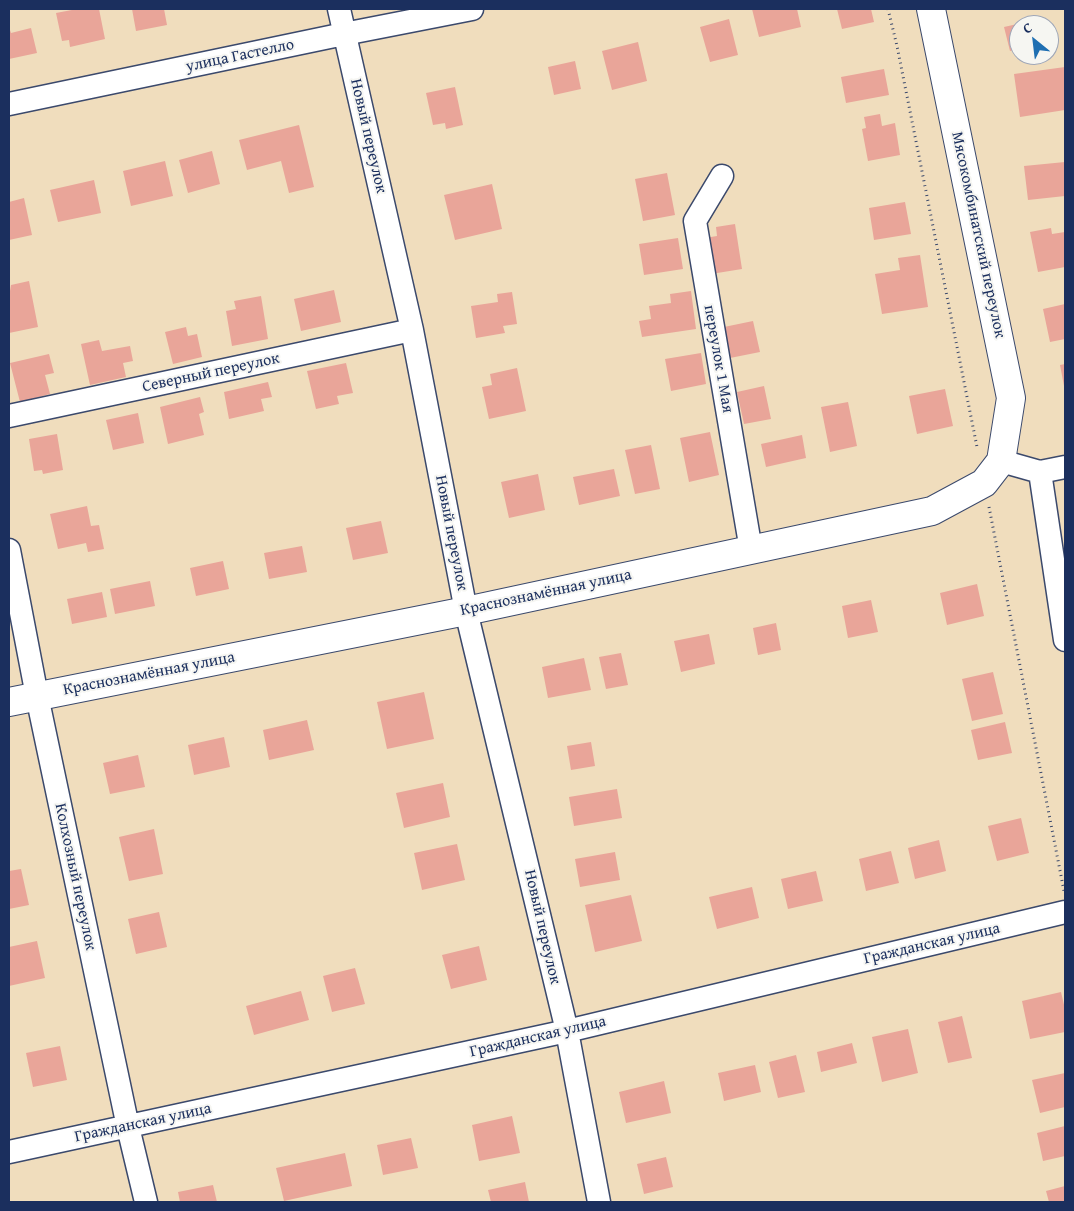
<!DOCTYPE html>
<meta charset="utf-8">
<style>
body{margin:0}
#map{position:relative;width:1074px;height:1211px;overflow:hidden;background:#f0ddbd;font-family:"Gentium Book Plus",serif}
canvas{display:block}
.frame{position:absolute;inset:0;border:10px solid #1b2f5e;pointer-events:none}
.north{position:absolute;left:1009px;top:15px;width:50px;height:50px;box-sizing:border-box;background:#f6f6f2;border:1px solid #9ea6b7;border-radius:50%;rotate:331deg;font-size:14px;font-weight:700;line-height:20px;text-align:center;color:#1b2f5e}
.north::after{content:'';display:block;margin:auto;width:18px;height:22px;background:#1f6fb2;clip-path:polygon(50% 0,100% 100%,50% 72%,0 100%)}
</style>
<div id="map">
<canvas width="1074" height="1211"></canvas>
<div class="frame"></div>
<div class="north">С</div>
</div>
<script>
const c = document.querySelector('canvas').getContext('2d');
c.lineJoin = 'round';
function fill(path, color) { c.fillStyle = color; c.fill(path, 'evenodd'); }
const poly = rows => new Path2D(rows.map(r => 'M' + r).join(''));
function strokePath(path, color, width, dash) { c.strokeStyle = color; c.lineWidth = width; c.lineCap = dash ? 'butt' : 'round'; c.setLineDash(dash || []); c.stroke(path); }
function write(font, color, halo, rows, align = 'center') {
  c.font = font + ' "Gentium Book Plus",serif'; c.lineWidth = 4; c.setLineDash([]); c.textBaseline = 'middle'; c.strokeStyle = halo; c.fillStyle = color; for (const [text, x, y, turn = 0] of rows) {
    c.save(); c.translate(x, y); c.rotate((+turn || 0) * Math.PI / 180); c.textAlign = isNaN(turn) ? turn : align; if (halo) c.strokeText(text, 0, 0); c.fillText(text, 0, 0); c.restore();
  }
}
fill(poly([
 [77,9,99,9,105,39,70,47,69,40,62,41,56,13],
 [132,9,164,9,167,25,136,31],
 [752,9,797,9,801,27,759,37],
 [837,9,871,9,874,22,842,29],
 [1044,18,1046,25,1019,25,1019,49,1010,51,1004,27],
 [729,19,738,55,710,62,700,27],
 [9,27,11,33,31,28,37,53,9,59],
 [638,42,647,81,612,90,602,51],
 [575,61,581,89,554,95,548,67],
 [1065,67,1065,110,1020,117,1014,74],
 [884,69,889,95,846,103,841,77],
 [455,87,463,125,446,129,445,123,433,125,426,93],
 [880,114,882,126,895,123,900,155,868,161,862,129,866,128,864,117],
 [299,125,314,187,289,193,281,161,247,170,239,140],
 [212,151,220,184,188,193,179,160],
 [165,161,173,196,131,206,123,171],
 [1065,162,1065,196,1028,200,1024,166],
 [667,173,675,215,643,221,635,179],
 [94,180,101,213,58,222,50,190],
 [492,184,502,229,455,240,444,195],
 [24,198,32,235,9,240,9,202],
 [905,202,911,234,874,240,869,208],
 [735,224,742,269,711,274,705,238,717,236,716,227],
 [1051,228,1052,234,1065,232,1065,267,1038,272,1030,232],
 [678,238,683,269,644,275,639,244],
 [920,255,928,307,882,314,875,274,900,270,898,258],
 [29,281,38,327,9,333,9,291,10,291,11,285],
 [334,290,341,322,301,331,294,299],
 [691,291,696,329,642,337,639,321,651,319,649,306,671,303,670,294],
 [512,292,517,324,503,326,505,333,476,338,471,306,498,302,497,294],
 [261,296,268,339,232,346,226,311,236,309,234,301],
 [1065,304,1065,339,1050,342,1043,309],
 [753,321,760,352,730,358,724,327],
 [186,327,188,336,197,334,202,357,173,364,165,332],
 [99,340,102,351,130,346,133,361,123,363,126,377,90,385,81,344],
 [701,353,706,384,671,391,665,359],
 [49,354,54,373,45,375,50,394,20,402,10,363],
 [346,363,353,393,337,396,339,404,316,409,307,371],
 [1065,364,1065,386,1064,386,1060,365],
 [517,368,526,411,489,419,482,387,492,385,490,374],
 [268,382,272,397,261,399,264,411,229,419,224,392],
 [764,386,771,419,744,424,737,392],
 [945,389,953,426,917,434,909,396],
 [200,397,204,412,199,414,204,435,168,444,160,407],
 [848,402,857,446,830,452,821,407],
 [138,413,144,443,113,450,106,420],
 [710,432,719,475,689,482,680,438],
 [57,434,63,470,43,474,42,470,34,471,29,439],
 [802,435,806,458,766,467,761,444],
 [651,445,660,489,635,494,625,450],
 [614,469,620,496,579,505,573,477],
 [538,474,545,510,509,518,501,482],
 [87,506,91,526,99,525,104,549,88,552,86,543,58,549,50,514],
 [381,521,388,553,353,560,346,528],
 [302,546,307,572,269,579,264,553],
 [223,561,229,589,196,596,190,568],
 [150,581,155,606,115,614,110,589],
 [977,584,984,616,947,625,940,593],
 [102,592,107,617,72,624,67,599],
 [871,600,878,632,848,638,842,606],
 [776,623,781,650,758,655,753,628],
 [709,634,715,664,681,672,674,641],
 [621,653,628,685,606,689,599,657],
 [584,658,591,690,548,698,542,667],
 [993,672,1003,714,972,721,962,679],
 [424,692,434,739,387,749,377,702],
 [307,720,314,750,269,760,263,730],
 [1005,722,1012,753,978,760,971,730],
 [224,737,230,767,194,775,188,745],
 [591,742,595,766,571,770,567,746],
 [138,755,145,787,110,794,103,763],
 [443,783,450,817,404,828,396,793],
 [617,789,622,818,574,826,569,797],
 [1021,818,1029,853,997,861,988,826],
 [154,829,163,874,129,881,119,837],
 [939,840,946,871,915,879,908,848],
 [457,844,465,880,422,890,414,853],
 [891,851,899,883,866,891,859,859],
 [615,852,620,880,580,887,575,859],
 [21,869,29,905,9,909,9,871],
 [816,871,823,901,788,909,781,879],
 [752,887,759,918,717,929,709,897],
 [631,895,642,941,595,952,585,905],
 [159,912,167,947,136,954,128,919],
 [37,941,45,978,9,986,9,947],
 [479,946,487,980,451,989,442,955],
 [355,968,365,1004,332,1012,323,976],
 [301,991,309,1020,254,1035,246,1006],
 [1061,992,1065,1009,1065,1032,1030,1039,1022,1001],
 [962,1016,972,1058,948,1063,938,1022],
 [908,1029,918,1073,882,1082,872,1037],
 [852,1043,857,1063,821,1072,817,1052],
 [60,1046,67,1080,33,1087,26,1053],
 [796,1055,805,1092,778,1098,769,1062],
 [755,1065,761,1092,724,1101,718,1073],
 [1065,1073,1065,1107,1040,1113,1032,1080],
 [664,1081,671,1113,626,1123,619,1092],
 [512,1116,520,1153,479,1161,472,1125],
 [1065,1126,1065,1156,1043,1161,1037,1133],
 [411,1138,418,1168,383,1175,377,1145],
 [345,1153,352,1186,284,1201,276,1168],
 [666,1157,673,1187,644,1194,637,1164],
 [525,1182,529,1202,491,1202,488,1190],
 [213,1185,217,1202,180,1202,178,1192],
 [1065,1186,1065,1202,1049,1202,1046,1191]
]), '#e9a599');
const minor = poly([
 [339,9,412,330,466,611,567,1031,599,1202],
 [9,104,344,34,472,9],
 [722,176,695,221,751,550],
 [9,416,412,330],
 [1001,461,1040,472,1065,467],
 [1040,472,1065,640],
 [9,550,37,696,128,1127,146,1202],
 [9,1152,567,1031,1065,912]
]);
const major = poly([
 [9,702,466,611,932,511,984,483,1001,461,1011,398,931,9]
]);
strokePath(minor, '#3b496c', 25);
strokePath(major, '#3b496c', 30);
strokePath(poly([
 [888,9,897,46,977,447],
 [989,507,1064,891]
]), '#3b496c', 3, [1, 4]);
strokePath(minor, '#fff', 22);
strokePath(major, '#fff', 28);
write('16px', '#1b2f5e', '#f6f6f2', [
 ["улица Гастелло",240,56,-12],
 ["Новый переулок",368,136,77],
 ["Мясокомбинатский переулок",978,235,78],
 ["переулок 1 Мая",718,359,80],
 ["Северный переулок",211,373,-12],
 ["Новый переулок",451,533,79],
 ["Краснознамённая улица",546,593,-12],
 ["Краснознамённая улица",149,674,-11],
 ["Колхозный переулок",75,877,78],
 ["Новый переулок",542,927,77],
 ["Гражданская улица",932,944,-13],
 ["Гражданская улица",538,1037,-13],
 ["Гражданская улица",143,1123,-12]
]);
</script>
